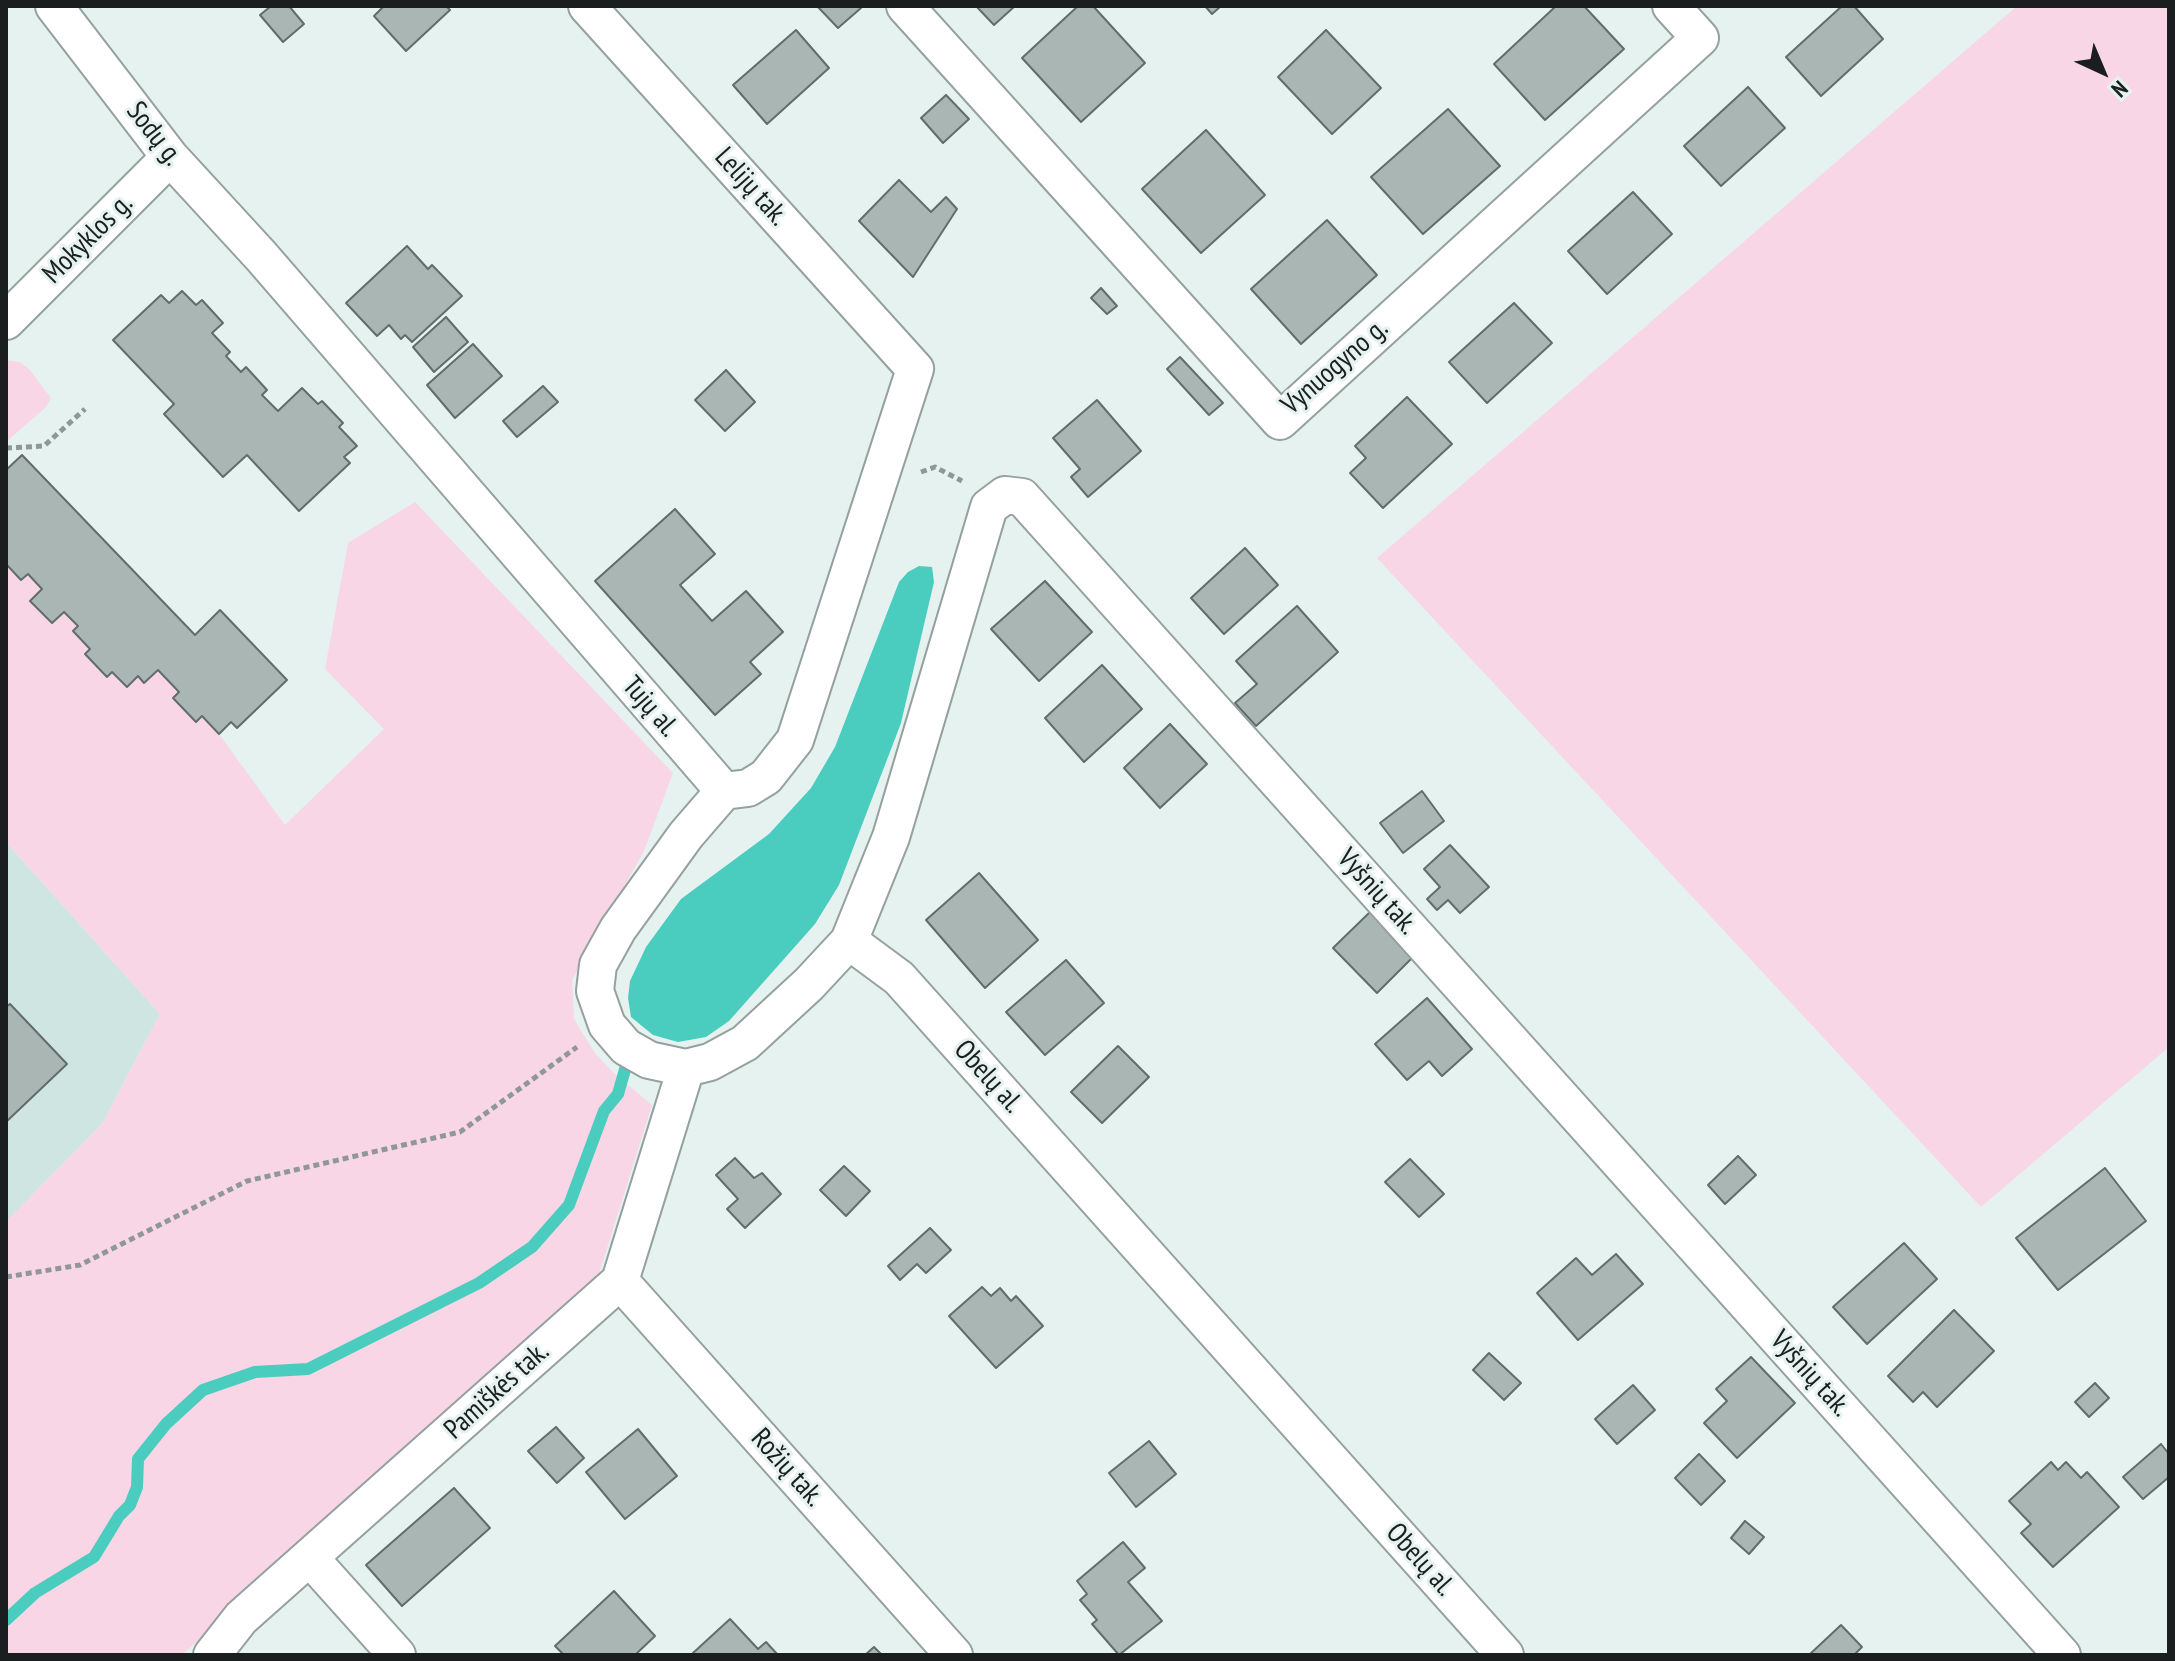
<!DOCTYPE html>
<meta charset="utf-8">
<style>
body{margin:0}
#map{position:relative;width:2175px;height:1661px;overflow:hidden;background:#e5f2f0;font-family:"PT Sans Narrow",sans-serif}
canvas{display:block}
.frame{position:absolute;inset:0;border:8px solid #1a1e1e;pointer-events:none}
.north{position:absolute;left:2063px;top:32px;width:80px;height:80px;-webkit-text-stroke:6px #e5f2f0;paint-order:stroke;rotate:136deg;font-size:22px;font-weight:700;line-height:32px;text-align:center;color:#1a1e1e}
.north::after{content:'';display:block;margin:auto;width:28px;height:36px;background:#1a1e1e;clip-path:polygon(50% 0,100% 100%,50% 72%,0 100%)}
</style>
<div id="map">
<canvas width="2175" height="1661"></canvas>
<div class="frame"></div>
<div class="north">N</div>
</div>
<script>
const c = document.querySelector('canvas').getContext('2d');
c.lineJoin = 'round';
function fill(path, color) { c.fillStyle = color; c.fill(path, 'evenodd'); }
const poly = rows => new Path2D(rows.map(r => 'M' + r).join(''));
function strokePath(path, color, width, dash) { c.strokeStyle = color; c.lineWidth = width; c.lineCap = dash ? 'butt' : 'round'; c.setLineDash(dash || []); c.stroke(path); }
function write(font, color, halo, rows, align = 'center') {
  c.font = font + ' "PT Sans Narrow",sans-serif'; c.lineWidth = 6; c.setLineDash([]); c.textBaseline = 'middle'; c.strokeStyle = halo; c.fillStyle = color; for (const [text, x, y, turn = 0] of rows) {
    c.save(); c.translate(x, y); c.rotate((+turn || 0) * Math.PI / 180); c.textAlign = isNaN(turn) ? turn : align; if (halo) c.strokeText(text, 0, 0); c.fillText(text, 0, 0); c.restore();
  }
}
fill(poly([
 [6,842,160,1014,102,1124,6,1222]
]), '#cfe5e2');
fill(poly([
 [2017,6,2169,6,2169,1047,1981,1207,1377,558],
 [6,360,20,362,29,369,51,398,46,407,6,442],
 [415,502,673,773,644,851,572,980,574,1019,594,1052,615,1074,652,1105,598,1277,182,1655,6,1655,6,1222,102,1124,160,1014,6,842,6,564,21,580,28,574,42,589,31,601,52,623,64,612,78,626,73,631,90,649,85,654,106,676,112,672,127,687,138,676,158,670,219,734,285,825,384,729,325,669,348,543]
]), '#f8d6e6');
fill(poly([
 [919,566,932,567,934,582,901,723,839,885,815,924,729,1021,706,1037,678,1042,653,1035,631,1017,628,998,630,981,646,947,681,899,769,834,811,788,835,747,899,582,908,572]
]), '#4accbf');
strokePath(poly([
 [6,1620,35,1593,94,1557,119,1516,130,1505,137,1487,138,1459,166,1424,203,1390,255,1372,308,1369,479,1283,532,1247,569,1205,604,1111,618,1094,626,1066]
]), '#4accbf', 12);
const building = poly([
 [271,6,289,6,304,24,283,42,260,15,271,6],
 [384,6,446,6,450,10,406,51,374,16,384,6],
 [817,6,859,6,861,8,838,28,817,6],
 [976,6,1015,6,994,25,976,6],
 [1078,6,1093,6,1145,63,1081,122,1022,58,1078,6],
 [1205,6,1221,6,1212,14,1205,6],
 [1556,6,1584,6,1624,49,1545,120,1494,64,1556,6],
 [1842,6,1854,6,1883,39,1821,96,1786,57,1842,6],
 [796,30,829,68,767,124,733,85,796,30],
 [1326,30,1381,88,1332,134,1278,77,1326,30],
 [1748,87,1785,128,1721,186,1684,146,1748,87],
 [946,95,969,119,943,143,921,118,946,95],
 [1448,109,1500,166,1423,234,1371,177,1448,109],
 [1206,130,1265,195,1201,253,1142,189,1206,130],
 [899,180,931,212,946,197,957,209,913,277,859,221,899,180],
 [1633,192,1672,234,1607,294,1568,251,1633,192],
 [1327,220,1377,275,1301,344,1251,289,1327,220],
 [407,246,428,269,432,265,462,296,412,342,405,335,401,339,389,325,377,336,346,303,407,246],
 [1101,288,1117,306,1107,314,1091,298,1101,288],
 [182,291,196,305,202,300,223,323,212,333,230,352,226,356,241,372,246,367,267,390,262,395,278,411,302,388,318,404,322,401,343,423,339,427,357,446,344,457,350,463,299,511,247,455,223,477,164,414,174,404,113,340,161,295,169,303,182,291],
 [1514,303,1552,343,1487,403,1449,362,1514,303],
 [446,317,468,342,434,372,413,347,446,317],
 [473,344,502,376,455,418,427,385,473,344],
 [1180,357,1223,403,1209,415,1167,369,1180,357],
 [726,370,755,402,725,431,695,400,726,370],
 [543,386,558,402,517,437,503,421,543,386],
 [1407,397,1452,444,1383,508,1350,473,1366,458,1355,446,1407,397],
 [1097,400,1141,451,1088,497,1071,477,1080,469,1053,438,1097,400],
 [22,455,195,635,220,610,287,680,237,728,231,722,219,734,202,716,196,722,173,698,179,692,158,670,144,683,138,676,127,687,112,672,107,677,85,654,90,649,73,631,78,626,64,612,52,623,30,601,42,589,28,574,21,580,6,564,6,470,22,455],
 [675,509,715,554,680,585,712,621,746,591,783,632,750,662,761,674,715,715,595,581,675,509],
 [1245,548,1278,585,1224,634,1191,598,1245,548],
 [1045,581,1092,632,1039,681,991,629,1045,581],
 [1297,606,1338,652,1256,726,1235,703,1257,684,1236,661,1297,606],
 [1102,665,1142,709,1084,762,1045,718,1102,665],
 [1170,724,1207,764,1160,808,1124,768,1170,724],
 [1422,791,1444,821,1403,853,1380,823,1422,791],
 [1450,845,1489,887,1460,913,1448,900,1437,910,1427,899,1440,887,1424,869,1450,845],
 [979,873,1038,940,985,988,926,920,979,873],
 [1370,912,1413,957,1377,993,1333,948,1370,912],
 [1066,960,1104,1003,1045,1055,1006,1012,1066,960],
 [1427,998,1472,1049,1442,1076,1429,1061,1407,1080,1375,1044,1427,998],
 [10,1004,67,1064,6,1122,6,1007,10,1004],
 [1118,1046,1149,1077,1102,1123,1071,1092,1118,1046],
 [1738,1156,1756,1175,1725,1204,1708,1185,1738,1156],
 [735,1158,754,1178,762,1173,781,1194,745,1228,727,1209,738,1199,716,1175,735,1158],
 [1410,1159,1444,1194,1419,1217,1385,1182,1410,1159],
 [844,1166,870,1191,846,1216,820,1190,844,1166],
 [2105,1168,2146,1221,2058,1290,2016,1238,2105,1168],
 [930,1228,951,1250,926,1273,917,1264,900,1280,888,1266,930,1228],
 [1904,1243,1937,1279,1867,1344,1833,1307,1904,1243],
 [1616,1254,1643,1284,1578,1340,1537,1293,1576,1258,1592,1275,1616,1254],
 [982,1287,991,1296,1000,1288,1011,1301,1016,1296,1043,1326,996,1368,949,1316,982,1287],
 [1954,1310,1994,1351,1937,1407,1923,1392,1913,1402,1888,1376,1954,1310],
 [1489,1353,1521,1383,1504,1400,1473,1370,1489,1353],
 [1751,1357,1795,1403,1737,1458,1704,1423,1727,1401,1716,1389,1751,1357],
 [2095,1383,2109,1398,2089,1417,2075,1402,2095,1383],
 [1633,1385,1655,1410,1617,1444,1595,1419,1633,1385],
 [556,1427,584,1458,557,1483,528,1451,556,1427],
 [638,1429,677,1476,625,1519,586,1472,638,1429],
 [1149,1441,1176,1474,1136,1507,1109,1473,1149,1441],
 [2161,1444,2169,1454,2169,1477,2143,1499,2123,1477,2161,1444],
 [1699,1454,1725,1481,1701,1505,1675,1478,1699,1454],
 [2051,1462,2058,1470,2066,1462,2081,1478,2087,1472,2119,1507,2053,1567,2021,1533,2031,1524,2009,1501,2051,1462],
 [454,1488,490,1528,402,1606,366,1565,454,1488],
 [1745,1521,1764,1537,1749,1554,1731,1538,1745,1521],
 [1123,1542,1145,1568,1128,1582,1162,1621,1119,1655,1092,1624,1097,1620,1080,1600,1087,1594,1077,1581,1123,1542],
 [614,1591,655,1636,635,1655,564,1655,555,1646,614,1591],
 [730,1619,758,1649,766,1642,778,1655,695,1655,693,1653,730,1619],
 [1841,1625,1862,1647,1854,1655,1809,1655,1841,1625],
 [874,1647,882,1655,865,1655,874,1647]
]);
fill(building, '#aab6b4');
strokePath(building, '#626d6b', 2);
const street = poly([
 [54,6,170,157,261,256,724,791,748,788,766,777,795,740,915,369,587,6],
 [905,6,1280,421,1700,38,1671,6],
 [6,321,170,157],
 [724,791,686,835,618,929,598,965,595,991,607,1025,626,1047,649,1060,686,1068,710,1062,745,1043,809,984,849,941,899,978,1505,1655],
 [849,941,891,837,989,507,1005,495,1022,497,2062,1655],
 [620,1281,954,1655],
 [310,1558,397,1655],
 [212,1655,241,1618,620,1281,686,1068]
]);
strokePath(street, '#95a19f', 40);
strokePath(poly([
 [6,448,44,446,85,409],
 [921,472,935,467,962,481],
 [6,1277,80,1265,247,1181,460,1132,577,1047]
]), '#8f9897', 5, [6, 4]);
strokePath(street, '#fff', 36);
write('28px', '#1a1e1e', '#e5f2f0', [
 ["Sodų g.",154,134,52],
 ["Lelijų tak.",751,187,48],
 ["Mokyklos g.",88,239,-45],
 ["Vynuogyno g.",1335,367,-41],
 ["Tujų al.",650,707,49],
 ["Vyšnių tak.",1377,892,48],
 ["Obelų al.",988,1077,48],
 ["Vyšnių tak.",1810,1374,48],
 ["Pamiškės tak.",497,1391,-42],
 ["Rožių tak.",787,1468,48],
 ["Obelų al.",1420,1560,48]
]);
</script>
